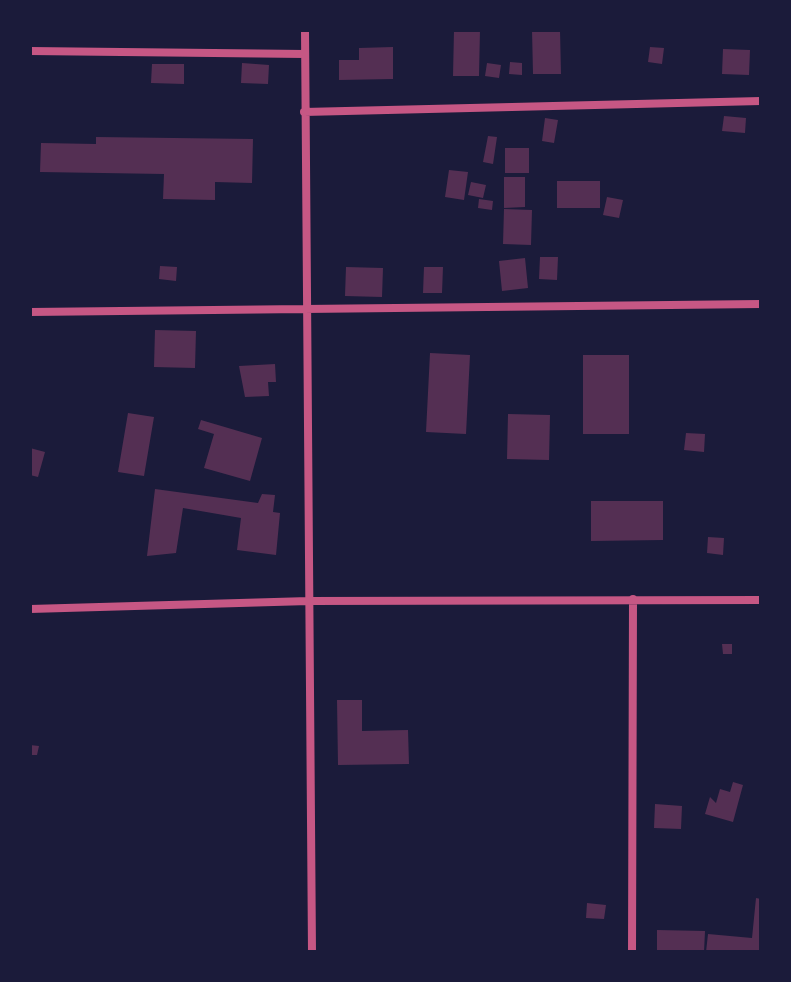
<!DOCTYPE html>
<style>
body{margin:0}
#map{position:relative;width:791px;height:982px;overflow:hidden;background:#1b1b3a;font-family:Overpass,sans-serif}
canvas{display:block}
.frame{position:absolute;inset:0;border:32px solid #1b1b3a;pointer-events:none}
</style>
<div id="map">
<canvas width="791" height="982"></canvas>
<div class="frame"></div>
</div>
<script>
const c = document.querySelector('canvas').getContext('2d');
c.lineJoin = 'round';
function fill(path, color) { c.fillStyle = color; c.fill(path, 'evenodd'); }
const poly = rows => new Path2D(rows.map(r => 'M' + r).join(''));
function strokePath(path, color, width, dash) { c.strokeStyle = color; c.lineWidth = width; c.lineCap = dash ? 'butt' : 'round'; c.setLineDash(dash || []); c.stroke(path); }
fill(poly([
 [454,30,480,30,479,76,453,76],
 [532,30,560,30,561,74,533,74],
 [393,47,393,79,339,80,339,60,359,60,359,48],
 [650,47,664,48,662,64,648,62],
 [723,49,750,50,749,75,722,74],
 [510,62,522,63,522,75,509,74],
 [242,63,269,65,268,84,241,83],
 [487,63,501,65,499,78,485,76],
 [152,64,184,64,184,84,151,83],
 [724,116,746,118,745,133,722,131],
 [545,118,558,120,554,143,542,141],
 [488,136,497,137,493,164,483,162],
 [96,137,253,139,252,183,215,182,215,200,163,199,164,174,40,172,41,143,96,144],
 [505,148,529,148,529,173,505,173],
 [449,170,468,172,464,200,445,197],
 [504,177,525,177,525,207,504,208],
 [557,181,600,181,600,208,557,208],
 [471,182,486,185,483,198,468,195],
 [607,197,623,200,619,218,603,215],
 [479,199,493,201,492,210,478,208],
 [504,209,532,210,531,245,503,244],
 [540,257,558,257,557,280,539,279],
 [525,258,528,288,502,291,499,261],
 [160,266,177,267,176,281,159,279],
 [346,267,383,268,382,297,345,296],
 [424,267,443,267,442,293,423,293],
 [155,330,196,331,195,368,154,367],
 [430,353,470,355,466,434,426,432],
 [583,355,629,355,629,434,583,434],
 [275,364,276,382,268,382,269,396,245,397,239,366],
 [128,413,154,417,144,476,118,472],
 [508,414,550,415,549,460,507,459],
 [201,420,262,438,250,481,204,468,214,434,198,429],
 [686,433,705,434,704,452,684,450],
 [30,448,45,452,38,477,30,475],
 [155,489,258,503,262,494,275,495,273,512,280,513,276,555,237,550,241,518,183,508,176,553,147,556],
 [591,501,663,501,663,540,591,541],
 [708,537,724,538,723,555,707,553],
 [722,644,732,644,732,654,723,654],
 [337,700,362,700,362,731,408,730,409,764,338,765],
 [30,745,39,746,37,755,30,755],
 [733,782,743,785,733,822,705,814,710,797,716,803,720,789,730,792],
 [655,804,682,806,681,829,654,828],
 [756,898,761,899,761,952,706,952,708,934,752,938],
 [587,903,606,905,604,919,586,918],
 [657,930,705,931,704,952,657,952]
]), '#542f53');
strokePath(poly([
 [305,30,312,952],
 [30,51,305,54],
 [304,112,761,101],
 [30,312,761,304],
 [30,609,309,601,761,600],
 [632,952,633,599]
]), '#c65784', 8);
</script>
